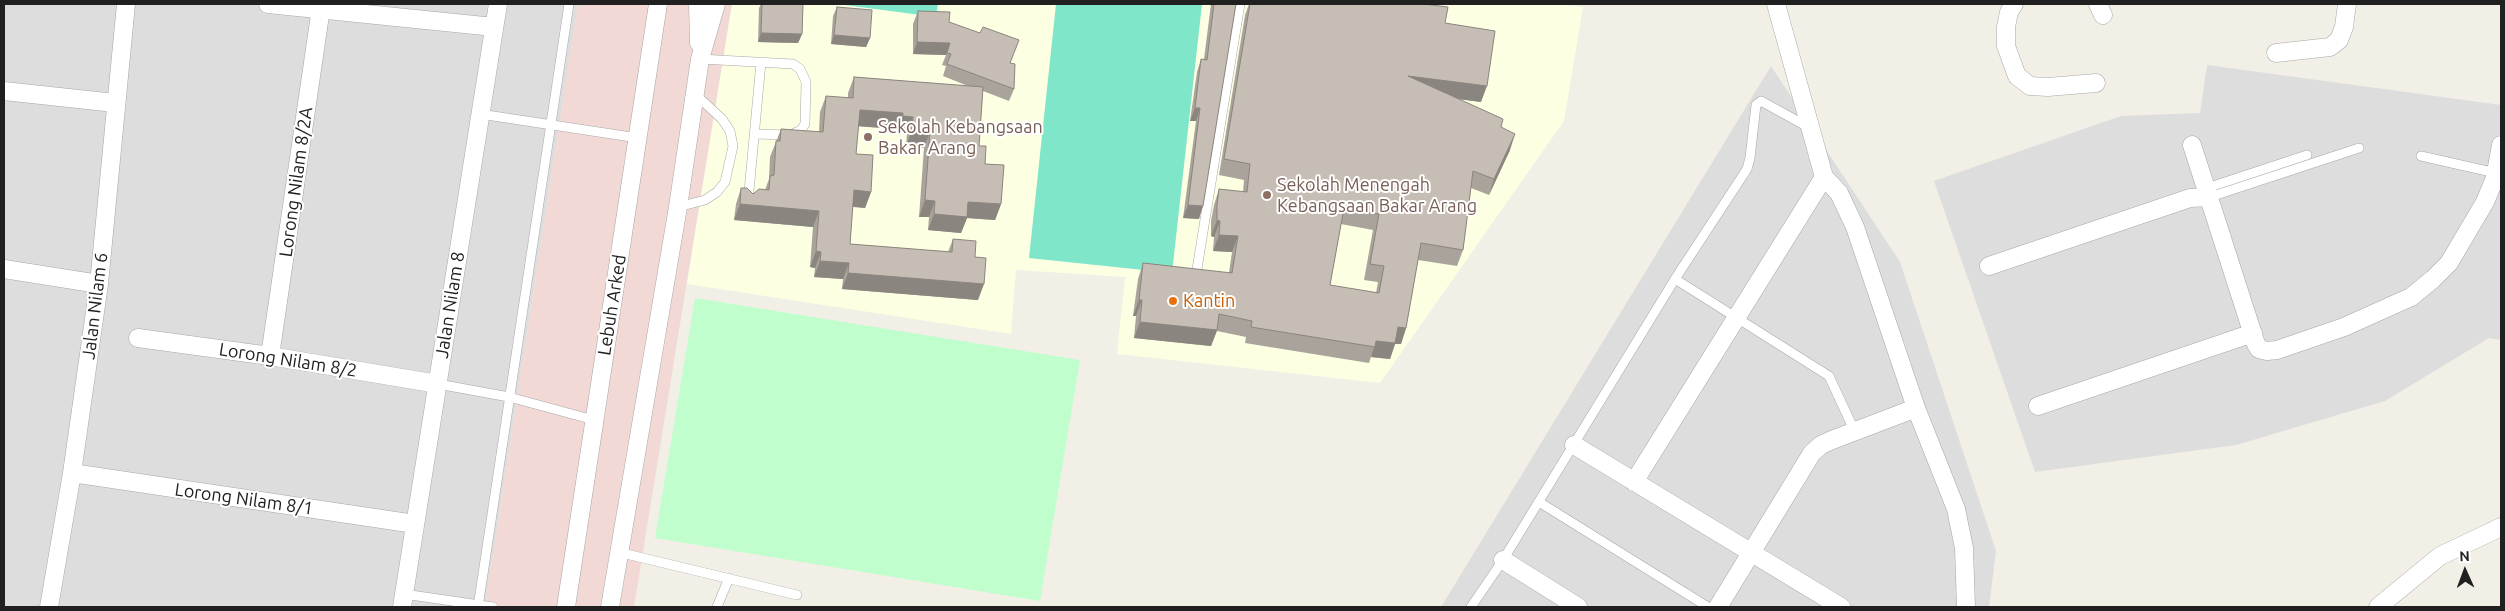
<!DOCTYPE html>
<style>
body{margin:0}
#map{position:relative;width:2505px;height:611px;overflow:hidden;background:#f1efe6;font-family:Ubuntu,sans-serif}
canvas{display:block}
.frame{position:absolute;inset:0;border:5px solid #202020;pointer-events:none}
.north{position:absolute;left:2440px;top:546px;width:50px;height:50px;-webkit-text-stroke:4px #fff;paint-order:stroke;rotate:358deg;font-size:14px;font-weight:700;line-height:20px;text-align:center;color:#202020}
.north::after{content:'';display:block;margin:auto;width:18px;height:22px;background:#202020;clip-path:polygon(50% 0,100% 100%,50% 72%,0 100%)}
</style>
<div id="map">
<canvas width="2505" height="611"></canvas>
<div class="frame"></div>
<div class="north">N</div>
</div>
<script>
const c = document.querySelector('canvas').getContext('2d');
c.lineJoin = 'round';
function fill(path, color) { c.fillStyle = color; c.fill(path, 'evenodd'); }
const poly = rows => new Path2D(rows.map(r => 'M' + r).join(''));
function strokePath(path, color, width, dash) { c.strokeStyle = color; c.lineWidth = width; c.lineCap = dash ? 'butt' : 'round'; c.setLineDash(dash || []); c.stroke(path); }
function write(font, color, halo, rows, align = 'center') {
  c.font = font + ' Ubuntu,sans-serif'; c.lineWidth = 4; c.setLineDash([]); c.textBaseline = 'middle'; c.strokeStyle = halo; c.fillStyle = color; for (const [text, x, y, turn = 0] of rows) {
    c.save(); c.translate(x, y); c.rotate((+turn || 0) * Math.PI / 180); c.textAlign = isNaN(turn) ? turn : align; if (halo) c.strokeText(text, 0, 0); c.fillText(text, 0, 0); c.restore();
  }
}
fill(poly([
 [4,4,578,4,485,607,4,607],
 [2207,65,2501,105,2501,340,2489,338,2385,401,2236,445,2035,472,1934,181,2121,116,2200,113],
 [1771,66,1900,262,1996,551,1989,607,1441,607]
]), '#dedddd');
fill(poly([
 [578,4,732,4,634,607,485,607]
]), '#f3d9d5');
fill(poly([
 [732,4,1558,4,1583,7,1564,121,1380,383,1117,354,1125,277,1016,270,1011,334,687,284]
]), '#fcffe2');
fill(poly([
 [695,298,1080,360,1040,601,655,538]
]), '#c1fecd');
fill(poly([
 [837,4,938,4,936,17],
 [1056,4,1202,4,1172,273,1029,258]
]), '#7fe6ca');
const lane = poly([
 [700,59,793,64,800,69,806,82,805,124,801,130,790,135,754,134],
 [480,114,638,138],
 [2421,156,2496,173],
 [2207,188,2307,155],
 [2210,197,2359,148],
 [748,202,761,62],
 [678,207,705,200,717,192,725,182,733,146,730,131,722,119,695,94],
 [1196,275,1240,4],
 [1675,279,1829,376,1855,432],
 [438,384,509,397,594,420],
 [1539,502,1708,607],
 [618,552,797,595],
 [404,594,493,607],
 [478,607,569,4],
 [717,607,729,578],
 [1471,607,1503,560,1675,279,1747,169,1750,158,1756,105,1761,101,1810,128]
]);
const street = poly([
 [268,4,494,27],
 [698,4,699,43],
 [1776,4,1824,177,1839,193,1855,227,1916,408,1956,509,1964,548,1966,607],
 [2014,4,2009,12,2006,27,2006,46,2017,76,2030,86,2048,87,2096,83],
 [2098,4,2103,15],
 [2276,53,2330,47,2339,40,2344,27,2347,4],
 [4,91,115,103],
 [2192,145,2256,344,2259,349,2267,351,2277,350,2344,327,2411,297,2433,279,2449,263,2485,202,2495,178,2501,145],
 [1989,266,2190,198,2210,197],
 [4,269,99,284],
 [138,338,270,356,438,384],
 [270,356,321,8],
 [2038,406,2253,333],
 [1574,445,1841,607],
 [72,473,415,524],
 [1634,482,1824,177],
 [1503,560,1578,607],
 [49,607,72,473,99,284,126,4],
 [402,607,498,4],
 [566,607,658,4],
 [610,607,678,207,700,59,716,4],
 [1718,607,1812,453,1821,445,1832,440,1916,408],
 [2378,607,2440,556,2501,527]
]);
strokePath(lane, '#a7a7a7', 10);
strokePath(street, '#a7a7a7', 19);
strokePath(lane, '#fff', 9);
strokePath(street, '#fff', 18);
fill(poly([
 [761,4,803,4,802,34,798,43,758,42,759,8],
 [1211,4,1236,4,1199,219,1183,218,1196,121,1190,121,1197,72,1201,59,1204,59],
 [1249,4,1424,4,1445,23,1481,102,1459,99,1501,127,1510,150,1489,195,1471,188,1463,250,1457,266,1418,260,1406,328,1401,344,1395,344,1390,359,1371,357,1369,363,1245,343,1246,337,1217,331,1211,346,1134,338,1136,316,1133,316,1138,279,1143,263,1229,273,1232,252,1213,251,1214,237,1211,236,1211,221,1214,205,1219,189,1243,192,1244,180,1219,175,1245,15],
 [1341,224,1373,230,1364,280,1378,282,1376,293,1330,285],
 [837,7,870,38,866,47,831,44,833,16],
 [918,11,949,22,1010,63,1014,89,1009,101,983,91,979,146,1001,204,995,220,967,218,961,233,928,230,929,217,919,217,924,148,906,146,907,133,897,132,897,129,858,126,856,154,871,192,865,208,853,207,850,244,948,252,953,239,975,257,978,300,842,289,843,279,814,277,815,268,810,267,813,227,734,220,736,204,741,188,753,194,765,190,769,179,770,157,781,129,819,132,820,112,826,96,848,98,848,93,854,77,968,86,943,76,946,66,942,65,946,55,913,54,913,24]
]), '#aaa39c');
fill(poly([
 [761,33,802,34,798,43,758,42],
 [834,35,870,38,866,47,831,44],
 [917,42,950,43,946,55,913,54],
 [1408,76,1487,86,1481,102,1402,92],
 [1195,108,1200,108,1196,121,1190,121],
 [860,110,903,113,897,129,854,126],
 [903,116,913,117,907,133,897,132],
 [912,130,930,131,924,148,906,146],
 [1515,134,1510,150,1489,195,1494,179],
 [854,190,871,192,865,208,848,206],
 [925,200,935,201,929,217,919,217],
 [968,202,1001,204,995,220,967,218,961,233,928,230,934,214],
 [740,204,819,211,813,227,734,220],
 [1188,205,1203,206,1199,219,1183,218],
 [1217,220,1220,221,1214,237,1211,236],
 [1219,235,1238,236,1232,252,1213,251],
 [816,251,821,252,815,268,810,267],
 [820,261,849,263,843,279,814,277],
 [848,273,984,284,978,300,842,289],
 [1139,300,1142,300,1136,316,1133,316],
 [1140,322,1217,330,1211,346,1134,338],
 [1398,327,1406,328,1401,344,1395,344,1390,359,1371,357,1376,341]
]), '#8b857f');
const building = poly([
 [762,4,803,4,802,34,761,33,762,4],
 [1214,4,1236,4,1203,206,1188,205,1200,108,1195,108,1201,59,1207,60,1214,4],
 [1250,4,1424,4,1448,7,1445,23,1495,31,1487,86,1408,76,1503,119,1501,127,1515,134,1494,179,1473,171,1463,250,1421,243,1406,328,1398,327,1395,343,1376,341,1375,347,1251,327,1252,321,1219,314,1217,330,1140,322,1142,300,1139,300,1143,263,1232,273,1238,236,1219,235,1220,221,1217,220,1217,205,1219,189,1247,192,1250,164,1224,159,1250,4],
 [1344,208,1379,214,1370,264,1384,266,1379,293,1330,285,1344,208],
 [837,7,872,10,870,38,834,35,837,7],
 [918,11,950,12,949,22,980,33,983,27,1019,40,1010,63,1015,64,1014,89,947,64,951,54,947,53,950,43,917,42,918,11],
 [854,77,983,87,979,146,986,146,985,164,1004,165,1001,204,968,202,967,217,934,214,935,201,925,200,930,131,912,130,913,117,903,116,903,113,860,110,856,154,873,155,871,192,854,190,850,244,952,252,953,239,976,241,975,257,986,258,984,284,848,273,849,263,820,261,821,252,816,251,819,211,740,204,741,188,747,188,753,194,759,189,769,190,770,176,774,175,776,141,780,141,781,129,823,132,826,96,853,98,854,77]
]);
fill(building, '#c6beb5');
strokePath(building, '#8b857f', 1);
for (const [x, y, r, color] of [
 [868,137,5,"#8d6e63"],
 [1267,195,5,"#8d6e63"],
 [1173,301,5,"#e8710a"]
]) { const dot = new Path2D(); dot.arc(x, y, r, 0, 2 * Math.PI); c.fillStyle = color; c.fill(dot); strokePath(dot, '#fff', 2); }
write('18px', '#785e54', '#fff', [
 ["Sekolah Kebangsaan",878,127],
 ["Bakar Arang",878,148],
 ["Sekolah Menengah",1277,185],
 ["Kebangsaan Bakar Arang",1277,206]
], 'left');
write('18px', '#202020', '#fff', [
 ["Lorong Nilam 8/2A",296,182,-82],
 ["Jalan Nilam 8",450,305,-81],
 ["Lebuh Arked",612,305,-81],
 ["Jalan Nilam 6",95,306,-83],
 ["Lorong Nilam 8/2",288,360,9],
 ["Lorong Nilam 8/1",244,499,8]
]);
write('18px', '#c56008', '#fff', [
 ["Kantin",1183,301]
], 'left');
</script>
